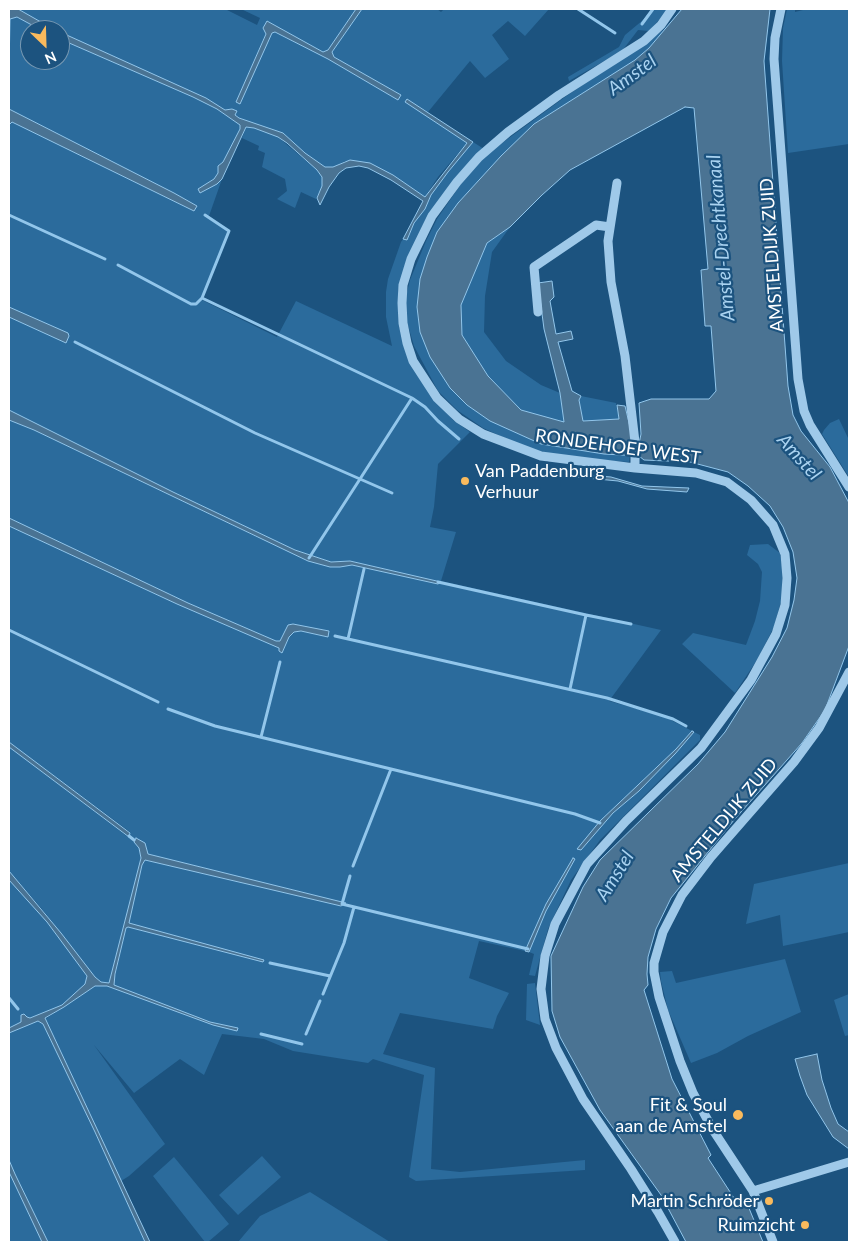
<!DOCTYPE html>
<meta charset="utf-8">
<style>
body{margin:0}
#map{position:relative;width:858px;height:1251px;overflow:hidden;background:#1c537f;font-family:Lato,sans-serif}
canvas{display:block}
.frame{position:absolute;inset:0;border:10px solid #fff;pointer-events:none}
.north{position:absolute;left:20px;top:20px;width:50px;height:50px;box-sizing:border-box;background:#1c537f;border:1px solid #7798b2;border-radius:50%;rotate:156deg;font-size:14px;font-weight:700;line-height:20px;text-align:center;color:#fff}
.north::after{content:'';display:block;margin:auto;width:18px;height:22px;background:#f9ba5d;clip-path:polygon(50% 0,100% 100%,50% 72%,0 100%)}
</style>
<div id="map">
<canvas width="858" height="1251"></canvas>
<div class="frame"></div>
<div class="north">N</div>
</div>
<script>
const c = document.querySelector('canvas').getContext('2d');
c.lineJoin = 'round';
function fill(path, color) { c.fillStyle = color; c.fill(path, 'evenodd'); }
const poly = rows => new Path2D(rows.map(r => 'M' + r).join(''));
function strokePath(path, color, width, dash) { c.strokeStyle = color; c.lineWidth = width; c.lineCap = dash ? 'butt' : 'round'; c.setLineDash(dash || []); c.stroke(path); }
function write(font, color, halo, rows, align = 'center') {
  c.font = font + ' Lato,sans-serif'; c.lineWidth = 4.5; c.setLineDash([]); c.textBaseline = 'middle'; c.strokeStyle = halo; c.fillStyle = color; for (const [text, x, y, turn = 0] of rows) {
    c.save(); c.translate(x, y); c.rotate((+turn || 0) * Math.PI / 180); c.textAlign = isNaN(turn) ? turn : align; if (halo) c.strokeText(text, 0, 0); c.fillText(text, 0, 0); c.restore();
  }
}
fill(poly([
 [18,9,225,9,257,25,260,18,241,9,356,9,328,50,323,52,267,21,263,28,266,33,236,102,272,32,275,32,328,59,398,100,401,95,334,57,332,52,362,9,437,9,441,12,444,9,549,9,525,36,508,21,492,35,509,59,485,78,470,61,428,112,407,100,406,102,467,143,438,177,425,197,393,175,345,161,333,168,325,167,305,153,283,133,239,118,235,115,236,111,230,109,225,110,206,98,79,42,60,32,60,30,55,30,47,26],
 [652,9,669,9,649,31,638,30,622,51,569,81,568,77,619,47,625,35,643,20],
 [787,9,795,9,795,12,807,9,849,9,849,144,788,153,782,61,783,28],
 [17,17,41,30,30,30,30,60,60,60,60,39,193,97,217,109,240,125,240,129,223,162,218,166,218,173,214,179,198,189,217,184,222,179,209,216,230,231,202,300,277,337,296,301,392,346,386,317,386,292,388,279,401,242,403,239,407,240,414,223,425,209,431,195,448,172,473,142,484,149,476,156,406,262,398,291,399,327,435,397,453,420,470,432,438,464,434,507,430,527,456,532,441,581,661,630,609,701,663,716,692,731,676,749,600,821,578,849,613,813,639,791,694,732,700,735,700,740,600,840,571,880,548,929,535,976,529,975,534,954,529,952,546,911,575,859,546,904,525,951,479,941,469,978,509,993,497,1016,493,1029,400,1013,383,1054,435,1068,431,1169,460,1172,585,1160,585,1170,416,1181,409,1177,424,1075,373,1059,368,1063,293,1051,264,1039,222,1034,204,1075,180,1059,134,1093,94,1045,165,1144,129,1176,121,1181,45,1019,64,1007,95,986,107,986,213,1025,238,1028,210,1022,113,985,126,928,128,927,263,961,263,960,129,923,142,865,145,860,341,906,346,903,148,854,139,848,141,858,109,983,101,982,95,977,41,908,9,871,9,747,128,837,130,832,9,742,9,526,177,604,280,648,282,653,289,637,294,632,301,631,327,637,329,631,293,624,288,626,280,641,276,641,188,603,9,518,9,420,34,430,257,537,340,567,352,565,438,584,441,582,350,561,331,562,295,550,173,492,9,410,9,317,66,343,69,336,67,333,9,307,9,125,12,122,194,211,197,206,174,193,9,109,10,19],
 [668,27,649,48,635,60,534,124,501,156,458,203,437,232,420,279,417,307,420,332,524,436,540,444,552,446,604,454,630,454,629,462,583,459,544,453,518,444,483,428,457,410,438,391,414,346,407,322,405,300,410,280,426,241,437,219,463,181,483,157,565,97],
 [246,127,254,128,278,137,317,170,322,177,322,186,316,199,301,192,295,208,277,199,287,191,285,179,262,167,265,153,258,150,259,146,242,138],
 [510,227,492,252,485,296,484,332,506,361,541,385,560,393,564,423,521,410,488,376,462,335,461,305,487,243],
 [581,396,616,403,619,419,583,421,579,400],
 [839,419,849,440,849,477,822,434,824,430,830,423],
 [768,544,780,553,783,571,782,598,774,627,757,660,735,693,682,644,693,633,746,645,755,621,760,601,762,572,758,564,747,555,750,545],
 [849,863,849,932,783,946,780,915,746,924,754,884],
 [9,880,47,922,87,976,85,984,62,1005,30,1018,27,1017,24,1014,21,1016,21,1022,9,1028],
 [785,959,801,1012,748,1036,717,1053,691,1063,668,1010,661,981,660,972,672,971,676,983],
 [535,983,540,1025,526,1020,527,984],
 [849,994,849,1035,845,1036,834,1000],
 [38,1021,43,1024,95,1132,145,1242,48,1242,15,1174,9,1160,9,1033],
 [262,1156,281,1177,238,1215,219,1195],
 [174,1157,229,1224,208,1242,205,1242,153,1176],
 [9,1172,42,1242,9,1242],
 [310,1192,390,1242,238,1242,260,1216]
]), '#2b6b9c');
const water = poly([
 [9,9,18,9,55,30,41,30,17,17,10,19,9,69,9,9],
 [356,9,362,9,332,52,334,57,401,95,398,100,328,59,275,32,272,33,240,104,236,102,266,34,263,28,267,21,323,52,328,50,356,9],
 [682,9,770,9,764,61,788,386,793,415,801,431,830,467,849,503,849,646,825,710,802,743,734,820,671,898,656,929,648,957,647,974,648,985,644,990,672,1079,711,1155,708,1158,734,1198,746,1201,763,1242,686,1242,661,1195,600,1110,560,1037,552,1011,551,956,583,887,600,860,698,764,725,732,772,657,787,628,794,600,797,578,793,552,783,527,770,506,748,486,728,472,690,462,644,460,639,456,604,454,541,444,490,421,467,405,450,388,430,357,420,332,417,307,420,279,427,257,437,232,458,203,501,156,534,124,635,60,649,48,682,9],
 [685,107,694,108,708,269,701,270,705,326,711,326,716,391,709,399,651,399,639,403,641,434,639,444,630,427,625,406,617,405,619,419,583,421,579,400,581,396,572,391,558,342,573,339,571,331,556,334,550,301,554,297,552,281,538,283,544,329,560,393,564,422,521,410,488,376,462,335,461,305,487,243,510,227,542,195,570,170,685,107],
 [60,32,206,98,225,110,232,109,237,111,235,115,239,118,283,133,305,153,325,167,333,167,350,160,370,163,393,175,425,197,467,143,405,102,407,99,473,142,448,172,431,195,425,209,414,223,407,240,403,239,423,201,391,180,368,168,359,166,346,168,339,173,329,187,320,205,317,198,322,186,322,177,317,170,287,143,278,137,254,128,246,127,222,179,217,184,200,193,198,189,214,179,218,173,218,166,223,162,240,129,240,125,217,109,193,97,60,39,60,32],
 [9,109,174,193,197,206,194,211,12,122,9,125,9,109],
 [9,307,68,333,69,336,66,343,9,317,9,307],
 [9,410,173,492,295,550,331,562,350,561,441,582,438,584,352,565,340,567,330,567,308,561,34,430,9,420,9,410],
 [552,472,611,477,642,486,689,488,687,492,647,489,618,481,566,476,551,473,552,472],
 [9,518,188,603,276,641,280,641,288,625,293,624,329,631,328,637,301,631,294,632,289,637,282,653,279,651,279,648,177,604,9,526,9,518],
 [692,731,694,732,675,754,639,791,613,813,581,850,577,849,600,821,676,749,692,731],
 [9,742,130,833,129,837,9,747,9,742],
 [136,838,145,843,148,854,346,903,341,906,145,860,142,865,129,923,264,960,263,962,128,927,126,928,115,974,114,985,210,1022,238,1028,237,1031,213,1025,107,986,95,986,64,1007,45,1018,150,1242,145,1242,95,1132,43,1024,38,1021,9,1033,9,1028,21,1022,21,1015,24,1014,27,1017,30,1018,62,1005,85,984,87,976,47,922,9,880,9,871,61,933,95,977,101,982,109,983,141,858,139,848,134,842,136,838],
 [573,858,575,859,546,911,529,952,525,951,546,904,573,858],
 [817,1054,822,1080,831,1108,838,1124,849,1132,849,1149,833,1137,807,1095,800,1076,795,1059,817,1054],
 [9,1160,15,1174,48,1242,42,1242,9,1172,9,1160]
]);
fill(water, '#4a7393');
strokePath(water, '#92c6eb', 1);
strokePath(poly([
 [578,9,615,33],
 [642,24,653,9],
 [9,215,105,259],
 [205,215,229,231,202,298,412,398,360,479,392,493],
 [118,265,191,304,196,304,202,298],
 [75,342,255,433,360,479,309,558],
 [412,398,425,407,438,421,459,439],
 [438,582,586,615],
 [9,630,158,702],
 [335,636,607,698,673,719,686,726],
 [348,639,364,569],
 [570,689,586,615,631,624],
 [168,709,215,726,391,769],
 [261,737,280,662],
 [129,836,134,840],
 [353,866,391,769,575,814,600,823],
 [350,876,342,904,528,949],
 [270,963,330,976],
 [323,994,344,943,354,907],
 [9,998,18,1009],
 [261,1034,302,1044],
 [306,1034,320,1001]
]), '#92c6eb', 3);
strokePath(poly([
 [672,9,661,25,644,41,559,95,508,132,479,157,457,182,432,216,411,259,403,285,402,303,403,323,407,343,413,361,437,398,459,419,483,434,541,456,635,468,696,473,727,482,751,500,773,525,785,554,787,578,785,605,776,634,751,680,701,748,626,821,587,864,555,924,545,956,541,989,545,1019,556,1048,583,1099,631,1169,658,1212,675,1242],
 [781,9,775,38,774,59,798,379,804,411,810,425,849,487],
 [617,183,608,241,611,282,625,356,635,442,635,468],
 [538,312,534,267,596,225,610,227],
 [753,1191,849,1162],
 [773,1242,753,1191,713,1130,693,1093,680,1061,659,997,654,972,654,963,663,932,682,895,711,857,794,762,819,728,849,672]
]), '#9fc9e9', 9);
for (const [x, y, r, color] of [
 [465,481,5,"#f9ba5d"],
 [738,1115,6,"#f9ba5d"],
 [769,1201,5,"#f9ba5d"],
 [805,1225,5,"#f9ba5d"]
]) { const dot = new Path2D(); dot.arc(x, y, r, 0, 2 * Math.PI); c.fillStyle = color; c.fill(dot); strokePath(dot, '#1c537f', 2); }
write('18px', '#fff', '#1c537f', [
 ["AMSTELDIJK ZUID",772,255,-94],
 ["RONDEHOEP WEST",618,447,8],
 ["AMSTELDIJK ZUID",724,820,-50]
]);
write('18px', '#fff', '#1c537f', [
 ["Van Paddenburg",475,471,"left"],
 ["Verhuur",475,492,"left"],
 ["Fit & Soul",727,1105],
 ["aan de Amstel",727,1126],
 ["Martin Schröder",759,1201],
 ["Ruimzicht",795,1225]
], 'right');
write('italic 19px', '#aad3f1', '#1c537f', [
 ["Amstel",632,75,-36],
 ["Amstel-Drechtkanaal",721,238,-95],
 ["Amstel",799,457,48],
 ["Amstel",615,876,-58]
]);
</script>
